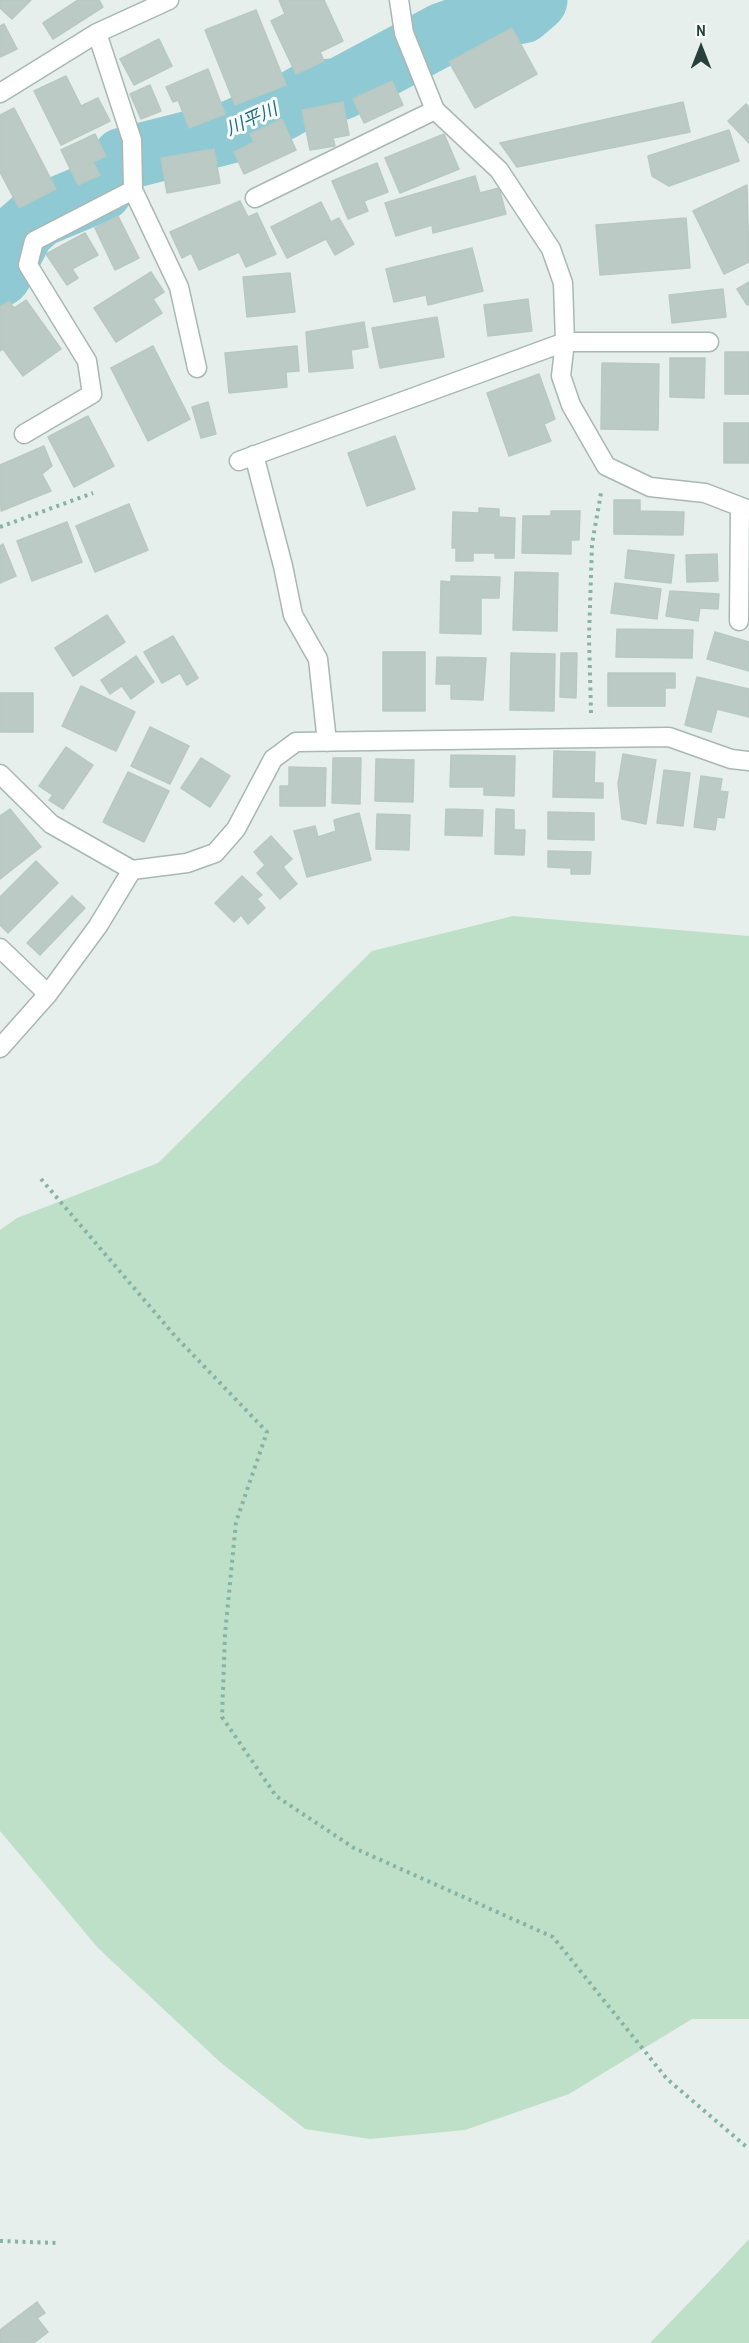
<!DOCTYPE html>
<meta charset="utf-8">
<style>
body{margin:0}
#map{position:relative;width:749px;height:2343px;overflow:hidden;background:#e6efeb;font-family:"Archivo Narrow",sans-serif}
canvas{display:block}
.north{position:absolute;left:671px;top:18px;width:60px;height:60px;-webkit-text-stroke:4px #f7fbf9;paint-order:stroke;rotate:0deg;font-size:16px;font-weight:700;line-height:24px;text-align:center;color:#24423a}
.north::after{content:'';display:block;margin:auto;width:21px;height:27px;background:#24423a;clip-path:polygon(50% 0,100% 100%,50% 72%,0 100%)}
</style>
<div id="map">
<canvas width="749" height="2343"></canvas>
<div class="north">N</div>
</div>
<script>
const c = document.querySelector('canvas').getContext('2d');
c.lineJoin = 'round';
function fill(path, color) { c.fillStyle = color; c.fill(path, 'evenodd'); }
const poly = rows => new Path2D(rows.map(r => 'M' + r).join(''));
function strokePath(path, color, width, dash) { c.strokeStyle = color; c.lineWidth = width; c.lineCap = dash ? 'butt' : 'round'; c.setLineDash(dash || []); c.stroke(path); }
function write(font, color, halo, rows, align = 'center') {
  c.font = font + ' "Archivo Narrow","Noto Sans JP",sans-serif'; c.lineWidth = 6; c.setLineDash([]); c.textBaseline = 'middle'; c.strokeStyle = halo; c.fillStyle = color; for (const [text, x, y, turn = 0] of rows) {
    c.save(); c.translate(x, y); c.rotate((+turn || 0) * Math.PI / 180); c.textAlign = isNaN(turn) ? turn : align; if (halo) c.strokeText(text, 0, 0); c.fillText(text, 0, 0); c.restore();
  }
}
fill(poly([
 [513,916,749,936,749,2019,692,2019,569,2094,465,2130,370,2139,305,2129,220,2062,98,1948,0,1831,0,1230,17,1218,158,1163,372,951],
 [749,2239,749,2343,650,2343,708,2283]
]), '#bfe0c8');
strokePath(poly([
 [0,275,23,230,39,216,101,190,123,159,234,131,282,109,311,92,340,89,443,34,483,20,522,12,536,0]
]), '#8ec9d4', 63);
const building = poly([
 [0,0,31,0,12,19,0,8,0,0],
 [78,0,99,0,103,7,53,39,43,23,78,0],
 [279,0,324,0,343,41,320,52,324,61,296,74,271,21,285,14,279,0],
 [256,10,286,85,235,105,205,30,256,10],
 [4,24,17,49,0,57,0,26,4,24],
 [512,28,537,74,475,108,449,62,512,28],
 [159,39,172,66,134,85,120,59,159,39],
 [208,69,225,114,189,128,178,100,173,102,166,87,208,69],
 [66,76,81,106,98,98,110,121,61,145,34,91,66,76],
 [392,81,403,105,364,123,353,99,392,81],
 [150,85,161,111,141,119,130,94,150,85],
 [343,102,349,135,333,138,335,146,310,150,302,110,343,102],
 [683,102,690,132,517,167,500,143,683,102],
 [746,104,749,107,749,143,728,121,746,104],
 [14,108,56,189,19,208,0,172,0,115,14,108],
 [282,119,296,150,244,174,234,152,254,142,250,134,282,119],
 [729,130,739,161,669,186,652,176,648,156,729,130],
 [95,134,106,156,93,162,100,175,78,185,61,150,95,134],
 [444,134,459,169,400,193,385,158,444,134],
 [214,149,220,183,167,193,161,158,214,149],
 [377,163,388,192,364,201,368,211,348,219,332,181,377,163],
 [475,176,480,193,499,188,506,214,433,233,432,225,396,236,385,203,475,176],
 [747,185,749,262,724,274,693,211,747,185],
 [240,201,248,217,257,213,276,254,246,267,239,252,199,270,191,253,182,258,170,232,240,201],
 [321,202,331,222,339,218,354,244,335,255,326,239,287,258,271,227,321,202],
 [118,216,139,258,115,270,95,228,118,216],
 [686,218,690,268,600,275,596,225,686,218],
 [85,233,98,255,72,269,78,278,67,285,46,254,85,233],
 [472,248,483,291,428,305,426,295,394,302,386,269,472,248],
 [151,272,164,292,153,299,162,313,116,342,94,308,151,272],
 [290,273,295,312,247,317,243,277,290,273],
 [749,282,749,304,747,305,737,289,749,282],
 [723,289,726,317,672,323,669,295,723,289],
 [528,299,532,331,488,336,484,305,528,299],
 [26,300,61,349,23,376,3,349,0,351,0,307,9,301,14,308,26,300],
 [437,317,444,357,380,368,372,328,437,317],
 [364,322,368,347,351,350,353,368,309,372,306,332,364,322],
 [153,346,190,419,148,441,111,368,153,346],
 [297,346,299,371,286,372,287,387,229,393,225,353,297,346],
 [725,352,749,352,749,394,725,394,725,352],
 [670,358,705,358,704,398,670,397,670,358],
 [602,363,659,364,658,430,601,429,602,363],
 [539,374,555,419,544,424,551,441,509,456,487,393,539,374],
 [208,402,216,434,201,438,192,407,208,402],
 [88,416,114,466,74,487,48,437,88,416],
 [724,423,749,423,749,463,724,463,724,423],
 [395,436,415,489,367,506,348,453,395,436],
 [44,446,52,466,42,474,51,491,1,511,0,465,44,446],
 [614,500,640,500,640,511,684,512,683,535,614,534,614,500],
 [129,504,148,550,95,572,76,526,129,504],
 [479,508,499,509,499,517,515,518,514,558,495,558,495,553,473,553,473,561,456,561,456,548,452,548,453,512,479,513,479,508],
 [551,511,580,511,579,540,571,540,571,554,522,553,523,516,551,516,551,511],
 [67,522,82,562,32,581,17,541,67,522],
 [3,544,16,576,0,583,0,546,3,544],
 [628,550,674,555,671,583,625,578,628,550],
 [717,554,718,581,687,582,686,555,717,554],
 [515,572,558,573,557,631,513,630,515,572],
 [451,576,500,577,499,598,481,598,481,634,440,633,441,581,451,582,451,576],
 [615,583,661,589,657,619,611,613,615,583],
 [670,591,719,594,718,609,700,608,698,621,666,616,670,591],
 [107,615,125,642,73,676,55,648,107,615],
 [617,629,693,630,692,658,616,657,617,629],
 [715,632,749,642,749,671,707,659,715,632],
 [173,636,198,678,187,685,180,673,162,683,144,652,173,636],
 [383,652,425,652,425,711,383,711,383,652],
 [511,653,555,654,554,711,510,710,511,653],
 [561,653,577,653,576,698,560,697,561,653],
 [136,656,154,682,131,699,122,686,110,694,101,680,136,656],
 [437,657,486,658,483,700,451,699,451,684,436,684,437,657],
 [608,673,675,673,675,688,665,688,665,706,608,706,608,673],
 [697,677,749,689,749,717,717,709,711,732,685,725,697,677],
 [81,686,135,712,116,751,62,726,81,686],
 [0,693,33,693,33,732,0,732,0,693],
 [150,727,189,746,170,784,131,766,150,727],
 [66,747,93,765,63,809,49,800,53,795,39,786,66,747],
 [554,751,595,752,594,783,603,783,603,798,553,797,554,751],
 [623,754,656,760,646,824,622,819,618,784,623,754],
 [451,755,515,756,514,796,484,795,484,787,450,787,451,755],
 [201,758,230,776,210,807,181,788,201,758],
 [333,758,361,758,360,804,332,803,333,758],
 [376,759,414,760,413,802,375,801,376,759],
 [289,767,326,768,325,806,280,806,280,786,289,786,289,767],
 [664,770,690,773,683,826,657,823,664,770],
 [128,772,169,791,144,842,103,822,128,772],
 [701,776,722,779,720,791,728,792,724,818,717,817,715,830,694,827,701,776],
 [10,809,41,847,0,879,0,816,10,809],
 [446,809,483,810,482,836,445,835,446,809],
 [496,809,514,810,514,830,525,830,524,855,495,854,496,809],
 [548,812,594,813,594,840,548,839,548,812],
 [359,813,371,860,307,877,294,831,315,826,318,837,336,831,334,820,359,813],
 [377,814,410,815,409,850,376,849,377,814],
 [271,836,292,859,283,867,297,884,280,899,257,873,265,865,254,852,271,836],
 [548,851,591,852,590,874,571,874,571,868,548,867,548,851],
 [36,861,58,883,8,933,0,925,0,897,36,861],
 [242,876,262,895,257,899,265,908,248,924,241,915,234,922,215,903,242,876],
 [72,896,85,908,40,955,27,943,72,896],
 [37,2302,45,2313,37,2318,48,2332,34,2343,0,2343,0,2330,37,2302]
]);
fill(building, '#bbcac4');
strokePath(building, '#b8c9c2', 1.5);
const minor = poly([
 [399,0,404,33,435,110,499,170,551,249,563,283,565,342,561,376,571,405,606,466,650,487,705,493,749,510],
 [97,33,132,140,133,190,179,287,197,368],
 [0,93,97,33,169,0],
 [255,198,435,110],
 [24,434,92,394,87,361,28,265,34,241,133,190],
 [254,455,283,566,293,615,318,659,327,742],
 [239,461,565,342,709,342],
 [739,621,740,507],
 [0,774,51,824,132,870,187,863,215,853,236,829,273,759,296,742,669,737,731,759,749,761],
 [0,948,48,994],
 [0,1048,48,994,98,926,132,870]
]);
strokePath(minor, '#a8b8b2', 21);
strokePath(poly([
 [0,527,93,493],
 [591,713,589,638,592,544,601,493],
 [41,1179,175,1336,267,1432,236,1522,225,1634,222,1717,276,1796,354,1848,553,1937,667,2079,749,2149],
 [0,2241,57,2243]
]), '#86b3a5', 4, [3, 4.5]);
strokePath(minor, '#fff', 18);
write('italic 18px', '#1c6f80', '#f7fbf9', [
 ["川平川",252,120,-24]
]);
</script>
